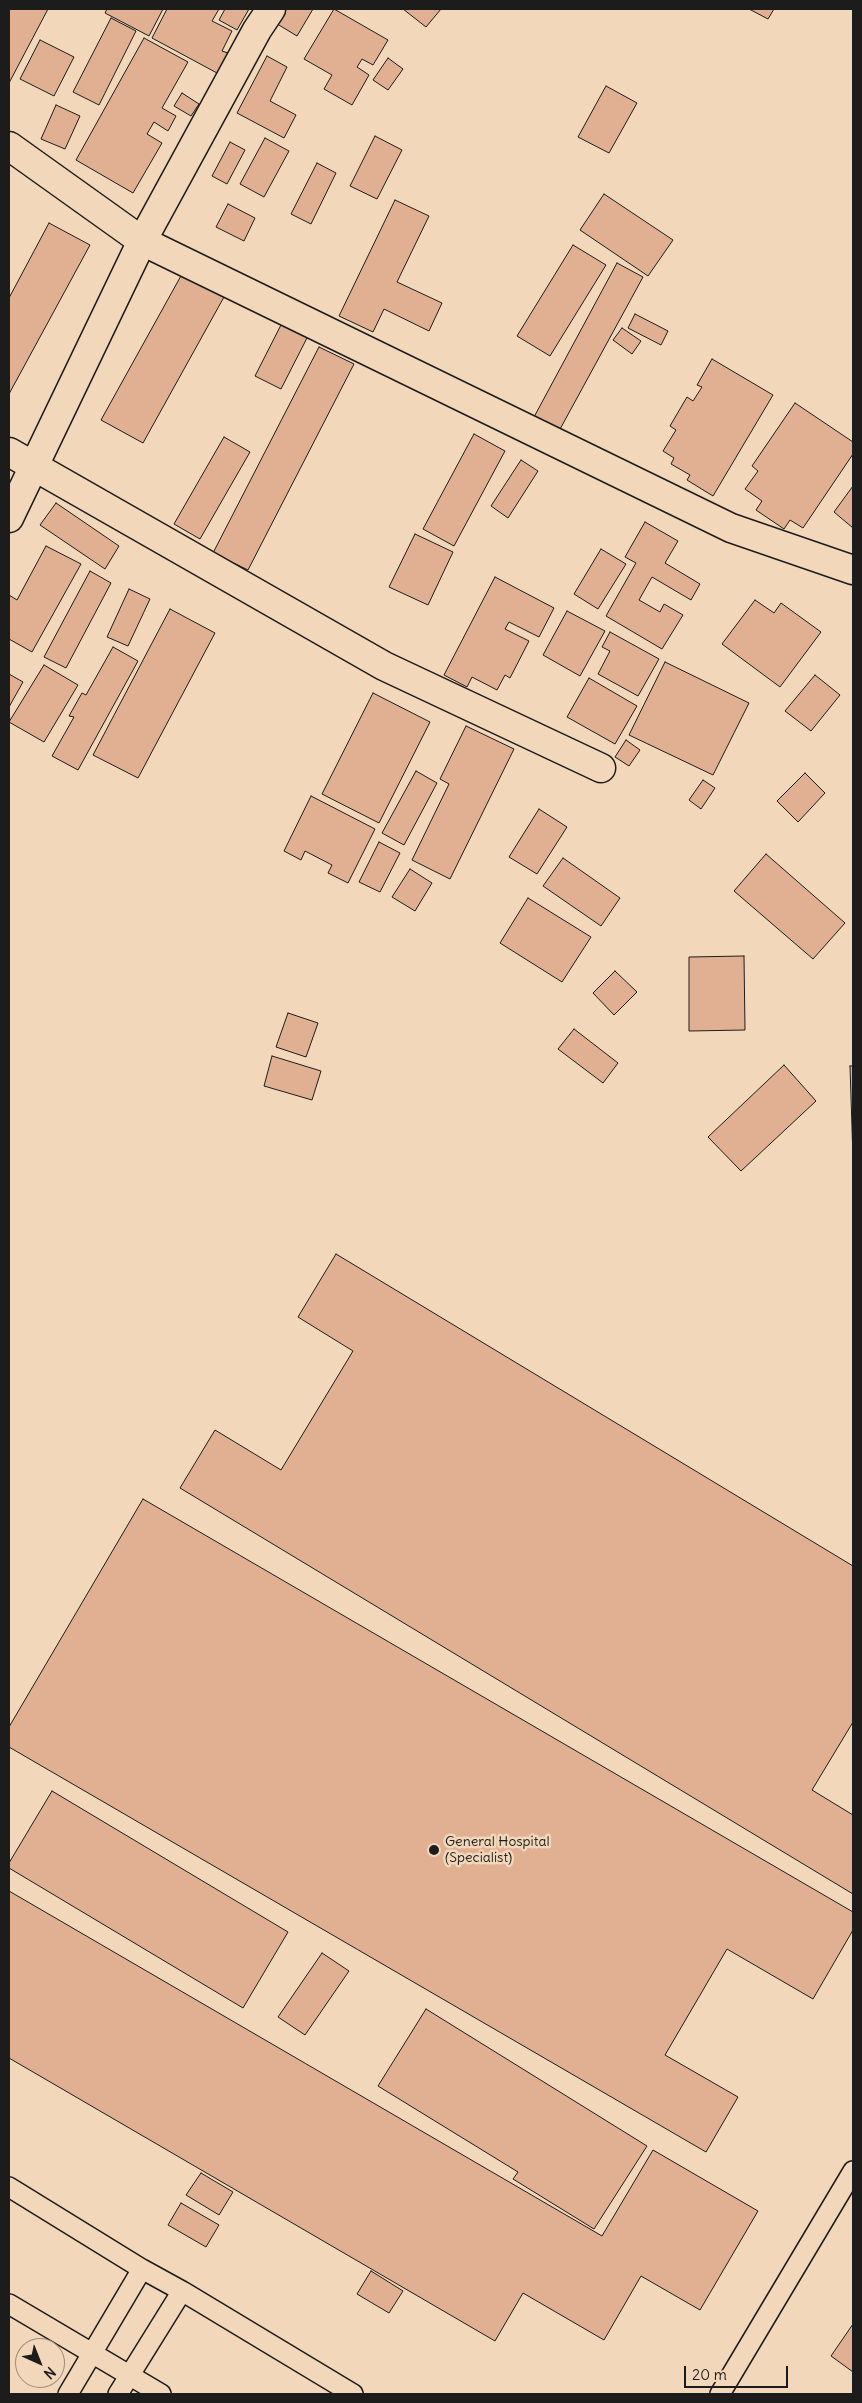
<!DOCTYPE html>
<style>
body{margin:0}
#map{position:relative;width:862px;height:2403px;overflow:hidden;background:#f3d7ba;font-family:Delius,sans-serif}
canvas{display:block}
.frame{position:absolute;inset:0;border:10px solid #1c1c1c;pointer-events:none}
.north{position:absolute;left:15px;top:2338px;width:50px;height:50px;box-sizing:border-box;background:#f3d7ba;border:1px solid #9d8c7b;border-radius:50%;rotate:136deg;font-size:14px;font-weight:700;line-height:20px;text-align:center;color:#1c1c1c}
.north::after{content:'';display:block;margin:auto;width:18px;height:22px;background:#1c1c1c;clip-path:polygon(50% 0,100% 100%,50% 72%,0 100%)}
.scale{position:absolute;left:684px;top:2366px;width:104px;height:22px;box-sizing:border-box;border:2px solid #1c1c1c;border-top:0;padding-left:6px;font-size:15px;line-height:18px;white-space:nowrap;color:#1c1c1c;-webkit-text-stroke:4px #f3d7ba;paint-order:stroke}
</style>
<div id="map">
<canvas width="862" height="2403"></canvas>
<div class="frame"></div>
<div class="north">N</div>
<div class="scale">20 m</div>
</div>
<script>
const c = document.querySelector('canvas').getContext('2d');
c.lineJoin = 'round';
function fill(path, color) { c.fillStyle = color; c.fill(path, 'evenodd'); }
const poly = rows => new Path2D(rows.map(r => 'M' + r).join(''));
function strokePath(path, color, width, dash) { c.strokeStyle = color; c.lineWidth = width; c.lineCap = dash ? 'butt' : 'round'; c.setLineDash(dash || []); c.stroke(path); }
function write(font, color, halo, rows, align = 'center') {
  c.font = font + ' Delius,sans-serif'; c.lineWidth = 5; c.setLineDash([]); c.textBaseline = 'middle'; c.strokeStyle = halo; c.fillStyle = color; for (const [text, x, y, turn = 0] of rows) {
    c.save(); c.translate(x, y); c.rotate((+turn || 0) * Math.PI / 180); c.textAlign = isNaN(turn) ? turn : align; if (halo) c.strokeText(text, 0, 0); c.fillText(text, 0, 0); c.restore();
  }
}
const building = poly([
 [9,9,48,9,9,83,9,9],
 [107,9,163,9,149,36,105,13,107,9],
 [167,9,219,9,212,21,232,31,222,51,228,53,217,73,152,38,167,9],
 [225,9,249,9,237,30,219,20,225,9],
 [282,9,313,9,297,36,274,22,282,9],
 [334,9,388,40,373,65,362,59,357,67,369,75,352,105,324,89,332,75,304,59,334,9],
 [403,9,441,9,426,27,403,9],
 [749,9,774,9,768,19,749,9],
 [111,18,136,31,99,105,73,92,111,18],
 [144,38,188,62,162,108,176,116,168,131,154,122,147,134,162,143,133,193,76,160,144,38],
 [40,40,74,57,54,96,20,79,40,40],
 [267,56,287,67,270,101,296,115,284,138,237,113,267,56],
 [388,58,403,69,388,90,373,80,388,58],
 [606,86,637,103,609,153,578,137,606,86],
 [182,93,199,104,191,116,174,106,182,93],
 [56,105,80,116,65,149,41,139,56,105],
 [375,136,402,150,377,199,350,186,375,136],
 [265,138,289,151,264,197,240,184,265,138],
 [230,142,245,150,227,184,212,176,230,142],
 [317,163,336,173,311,224,291,214,317,163],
 [604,194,673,240,648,276,580,230,604,194],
 [395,200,429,216,397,282,442,303,429,331,384,309,373,332,339,316,395,200],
 [228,204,255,218,244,241,216,227,228,204],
 [49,223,90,245,9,394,9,298,49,223],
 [573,245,606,265,550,356,517,336,573,245],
 [617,263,643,277,559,431,534,417,617,263],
 [182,274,224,297,143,443,101,420,182,274],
 [635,314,668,331,661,345,628,328,635,314],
 [283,321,309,334,281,389,255,376,283,321],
 [622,328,641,341,632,354,613,340,622,328],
 [319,347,354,364,248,570,213,553,319,347],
 [712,359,773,395,713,496,687,480,690,475,671,464,674,458,663,451,676,430,670,426,687,397,693,401,702,387,697,385,712,359],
 [795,403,853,442,853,454,803,528,790,520,784,529,756,510,762,501,745,489,758,471,752,466,795,403],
 [474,434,505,451,454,546,423,529,474,434],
 [224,437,250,452,200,539,174,524,224,437],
 [521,460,538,471,508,518,491,506,521,460],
 [853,486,853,528,834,512,853,486],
 [56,503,119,546,105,569,40,525,56,503],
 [645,522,678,541,665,563,700,584,691,600,652,577,639,600,660,612,664,604,683,615,662,649,606,616,636,563,625,557,645,522],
 [415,534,453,552,428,605,389,587,415,534],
 [46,546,81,564,32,652,9,639,9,595,17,600,46,546],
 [601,549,626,564,598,609,574,594,601,549],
 [90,571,111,583,66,668,44,657,90,571],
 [495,577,554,608,539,637,509,622,505,629,529,641,510,678,505,675,497,690,472,677,467,687,444,675,495,577],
 [129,589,150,599,128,646,107,637,129,589],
 [755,600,774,613,781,603,821,632,780,687,722,644,755,600],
 [170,609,215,633,138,778,93,755,170,609],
 [567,611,605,631,580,676,543,655,567,611],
 [610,632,659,659,638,696,598,674,610,651,602,647,610,632],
 [113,647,138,661,78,770,52,756,74,717,69,716,82,693,86,695,113,647],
 [665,662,749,703,713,775,629,735,665,662],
 [44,665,78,685,44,742,9,722,44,665],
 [9,674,23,682,9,707,9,674],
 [815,675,840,695,811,731,785,711,815,675],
 [589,678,637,706,615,744,567,717,589,678],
 [373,693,430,722,379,823,322,794,373,693],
 [466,726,514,749,450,879,412,860,449,784,440,779,466,726],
 [626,740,640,750,629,766,615,757,626,740],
 [416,771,437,783,404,845,382,833,416,771],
 [805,773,825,793,798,822,777,801,805,773],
 [703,780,715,788,701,809,689,800,703,780],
 [311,796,375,829,348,883,328,873,332,865,305,851,301,860,284,851,311,796],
 [539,809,567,827,537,874,509,857,539,809],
 [379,842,400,853,380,892,359,882,379,842],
 [766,854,845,923,813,959,734,891,766,854],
 [563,858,620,898,601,926,543,886,563,858],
 [410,869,432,883,415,911,392,897,410,869],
 [528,898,591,937,562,982,500,943,528,898],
 [744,956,745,1030,689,1031,689,957,744,956],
 [615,971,637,992,614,1015,593,993,615,971],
 [288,1013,318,1023,306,1057,276,1047,288,1013],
 [574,1029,618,1063,603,1083,558,1049,574,1029],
 [272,1056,321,1071,312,1100,264,1086,272,1056],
 [784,1065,816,1101,741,1171,708,1137,784,1065],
 [850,1066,853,1066,853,1159,850,1066],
 [336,1254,853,1566,853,1722,812,1790,853,1815,853,1894,180,1488,215,1430,281,1470,353,1351,298,1317,336,1254],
 [143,1499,853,1912,853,1930,813,1999,727,1949,665,2055,738,2097,706,2152,9,1747,9,1727,143,1499],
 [52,1791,288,1932,243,2008,9,1868,9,1863,52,1791],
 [9,1891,602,2236,653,2150,758,2211,700,2310,641,2276,604,2340,523,2293,495,2341,9,2058,9,1891],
 [322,1953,349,1971,305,2035,278,2017,322,1953],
 [426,2009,647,2146,594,2229,513,2179,518,2172,378,2086,426,2009],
 [201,2173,233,2192,219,2215,186,2195,201,2173],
 [181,2203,219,2225,206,2247,168,2225,181,2203],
 [371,2271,403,2291,389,2313,357,2294,371,2271],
 [853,2324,853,2372,831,2356,853,2324]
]);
fill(building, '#e1b093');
strokePath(building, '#1c1c1c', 1);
const lane = poly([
 [9,2187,142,2269,182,2291,353,2394],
 [9,2304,161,2394],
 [68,2394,142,2269],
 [118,2394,182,2291],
 [720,2394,853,2171]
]);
const street = poly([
 [9,146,142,241,731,528,853,570],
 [9,452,384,666,601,768],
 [9,518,142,241,257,30,271,9]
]);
strokePath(lane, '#1c1c1c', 22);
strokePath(street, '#1c1c1c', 31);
strokePath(lane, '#f3d7ba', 19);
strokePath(street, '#f3d7ba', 28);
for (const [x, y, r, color] of [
 [434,1850,6,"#1c1c1c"]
]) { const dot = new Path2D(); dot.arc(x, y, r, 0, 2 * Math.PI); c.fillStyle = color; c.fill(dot); strokePath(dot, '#f3d7ba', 2); }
write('14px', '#1c1c1c', '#f3d7ba', [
 ["General Hospital",445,1842],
 ["(Specialist)",445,1858]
], 'left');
</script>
